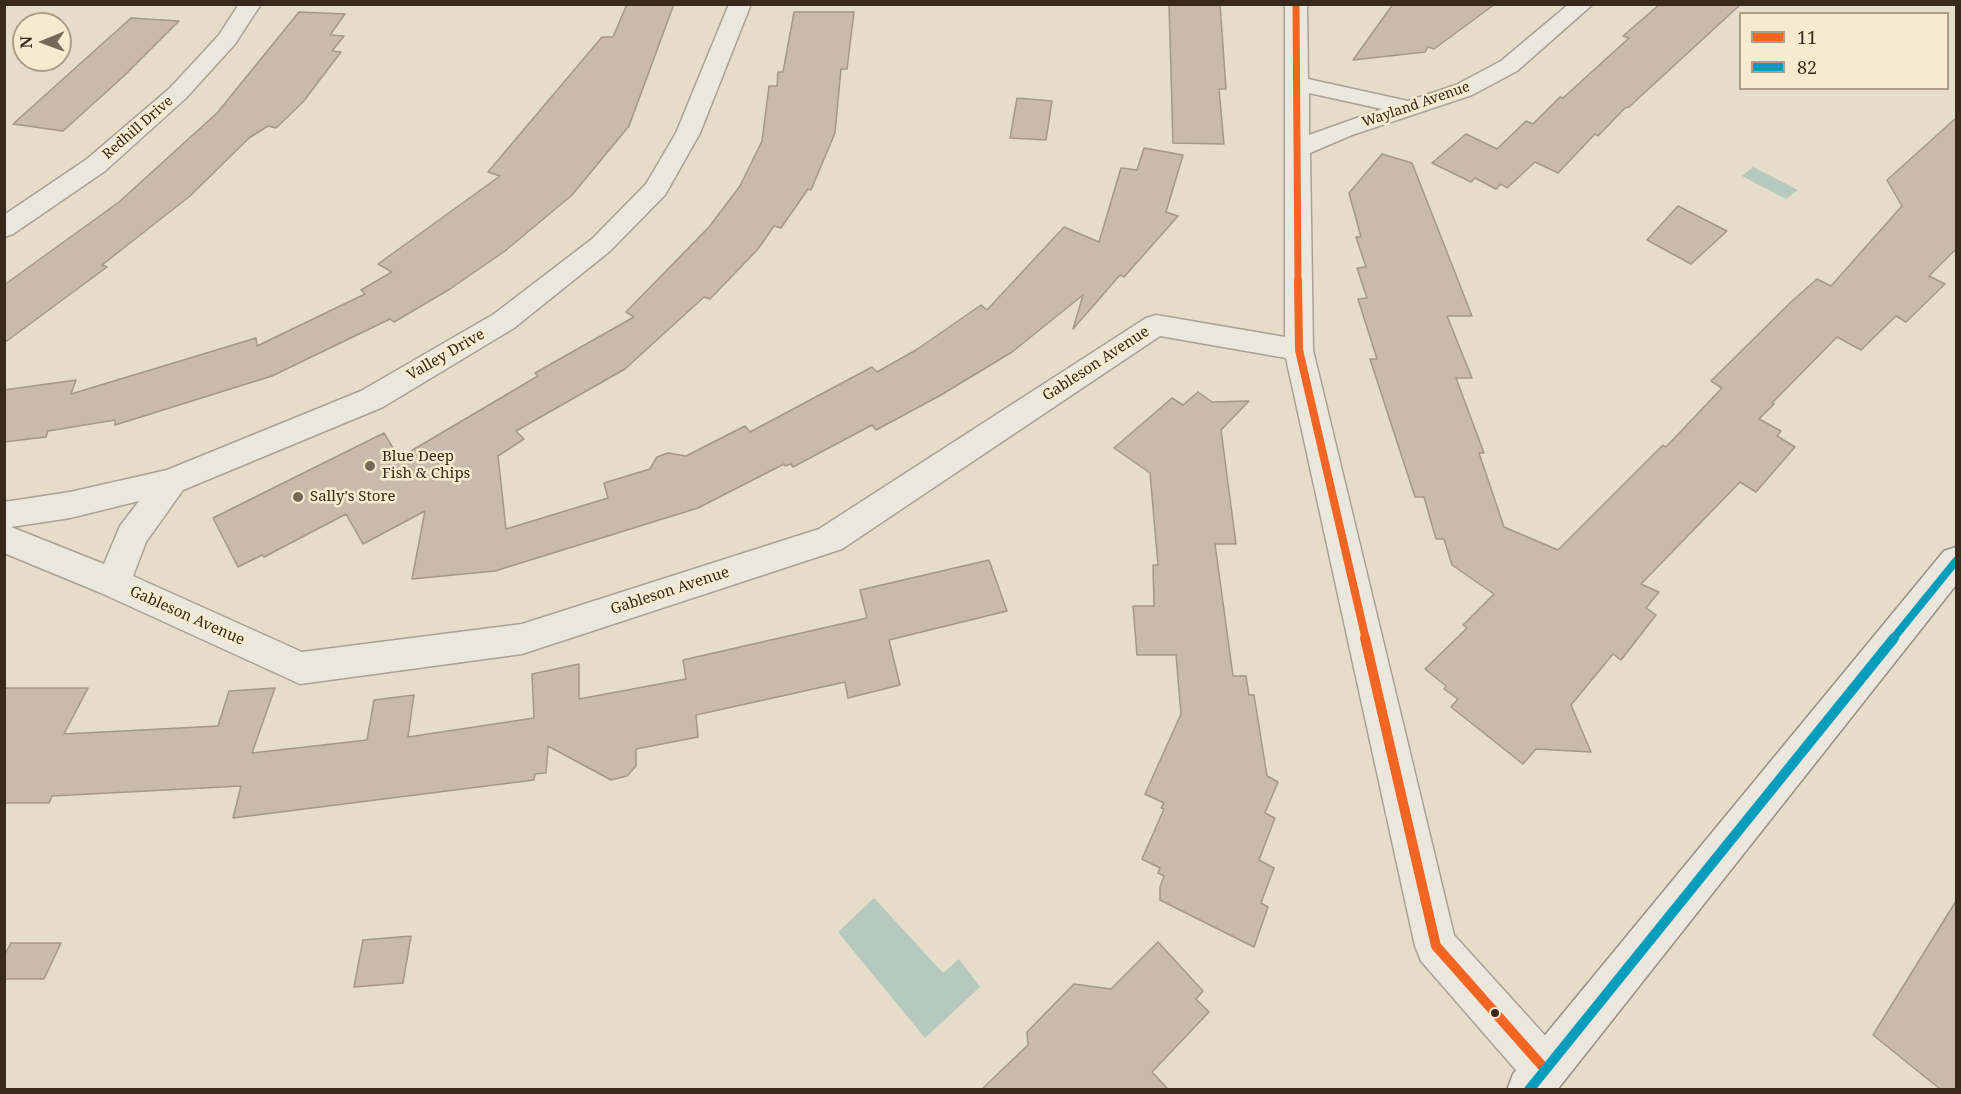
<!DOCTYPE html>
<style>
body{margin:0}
#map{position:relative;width:1961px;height:1094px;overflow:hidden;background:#e5dcca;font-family:"Noto Serif",serif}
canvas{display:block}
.frame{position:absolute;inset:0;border:6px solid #38291c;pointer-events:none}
.legend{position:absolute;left:1739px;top:12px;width:210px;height:78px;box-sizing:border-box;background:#f7ebcf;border:2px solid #ab9d87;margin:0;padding:8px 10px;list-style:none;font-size:18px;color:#38291c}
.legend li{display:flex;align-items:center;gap:12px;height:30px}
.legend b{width:30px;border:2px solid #ab9d87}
.north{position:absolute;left:12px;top:12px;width:60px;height:60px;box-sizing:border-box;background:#f7ebcf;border:2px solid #ab9d87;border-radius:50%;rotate:269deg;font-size:16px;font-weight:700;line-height:24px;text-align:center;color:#38291c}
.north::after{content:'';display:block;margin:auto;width:21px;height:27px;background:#756859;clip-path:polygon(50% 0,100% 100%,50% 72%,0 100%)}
</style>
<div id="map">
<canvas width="1961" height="1094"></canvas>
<div class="frame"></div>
<ul class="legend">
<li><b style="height:8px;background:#f26522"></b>11</li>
<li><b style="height:8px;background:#069cbc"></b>82</li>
</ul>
<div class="north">N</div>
</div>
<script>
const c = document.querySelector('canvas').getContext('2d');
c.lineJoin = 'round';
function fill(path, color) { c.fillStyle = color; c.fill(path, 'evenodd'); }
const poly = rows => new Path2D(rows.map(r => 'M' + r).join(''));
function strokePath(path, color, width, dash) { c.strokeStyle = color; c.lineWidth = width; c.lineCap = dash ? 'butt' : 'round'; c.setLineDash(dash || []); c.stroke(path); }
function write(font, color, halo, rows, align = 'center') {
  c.font = font + ' "Noto Serif",serif'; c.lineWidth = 5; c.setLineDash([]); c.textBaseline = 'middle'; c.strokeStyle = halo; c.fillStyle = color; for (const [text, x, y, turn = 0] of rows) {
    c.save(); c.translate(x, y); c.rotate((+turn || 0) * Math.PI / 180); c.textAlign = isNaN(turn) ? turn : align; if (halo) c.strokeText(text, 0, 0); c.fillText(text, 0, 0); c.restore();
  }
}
fill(poly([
 [1753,167,1798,190,1786,199,1742,176],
 [874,898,943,973,959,959,980,987,925,1038,838,932]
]), '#b6c9bd');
const building = poly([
 [627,4,674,4,629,126,572,195,505,251,450,289,394,322,390,319,272,376,115,425,115,420,48,431,46,437,4,442,4,390,76,380,71,394,256,338,257,346,365,294,361,290,392,272,378,264,500,176,488,172,602,37,613,37,627,4],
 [1169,4,1220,4,1226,89,1219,89,1224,144,1173,143,1169,4],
 [1393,4,1495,4,1434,49,1428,47,1425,52,1353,60,1393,4],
 [1660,4,1741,4,1629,107,1625,108,1598,136,1595,134,1558,173,1535,162,1507,188,1501,184,1496,189,1475,178,1471,182,1432,163,1466,134,1497,149,1526,121,1533,124,1560,97,1563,98,1629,38,1623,36,1660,4],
 [299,12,345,14,330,35,344,36,332,51,341,52,303,102,276,128,268,126,249,138,190,196,102,265,107,267,4,343,4,285,119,202,217,113,299,12],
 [794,12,854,12,847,69,841,69,835,133,811,190,808,189,781,228,774,226,758,249,710,299,704,297,625,369,516,431,524,439,498,456,506,529,608,498,604,483,650,469,657,457,668,453,686,456,745,426,750,432,872,367,877,372,916,350,981,305,987,310,1064,227,1099,242,1121,168,1137,170,1144,148,1183,155,1166,212,1178,216,1124,277,1120,275,1073,329,1083,295,1012,352,941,395,876,430,872,425,793,467,791,464,785,466,784,464,698,508,495,571,412,579,425,511,363,544,346,514,264,557,262,555,238,567,213,518,384,433,399,458,538,376,535,373,634,317,626,312,709,227,740,186,762,141,769,86,777,86,778,72,783,72,794,12],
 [131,18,179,21,125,75,63,131,13,124,131,18],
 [1017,98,1052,101,1046,140,1010,138,1017,98],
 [1956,118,1956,249,1929,276,1945,284,1906,322,1896,316,1861,350,1837,337,1772,403,1774,404,1759,419,1781,431,1777,436,1795,447,1756,492,1740,482,1641,584,1659,592,1646,608,1656,615,1621,660,1613,654,1571,705,1591,752,1536,749,1523,764,1451,707,1458,699,1444,689,1446,686,1425,669,1467,628,1463,625,1494,594,1452,565,1444,539,1436,539,1424,497,1415,497,1370,359,1377,359,1358,299,1367,298,1357,268,1366,267,1356,237,1361,237,1349,193,1382,154,1412,163,1472,316,1447,316,1472,378,1456,378,1484,453,1479,453,1504,527,1558,550,1663,445,1666,447,1722,388,1711,381,1791,302,1817,279,1831,286,1902,206,1887,180,1956,118],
 [1678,206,1727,231,1691,264,1647,240,1678,206],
 [1198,392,1212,402,1249,401,1221,430,1236,544,1215,544,1233,676,1246,676,1249,695,1254,695,1267,776,1278,782,1265,813,1275,818,1259,860,1274,868,1261,903,1268,907,1254,947,1160,900,1160,887,1164,876,1158,873,1160,868,1142,859,1164,809,1161,808,1164,803,1145,794,1181,714,1176,655,1137,655,1133,606,1154,606,1153,565,1158,565,1150,473,1114,448,1172,398,1183,405,1198,392],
 [989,560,1007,611,889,640,900,685,848,698,845,682,696,715,698,737,636,749,636,766,627,776,611,780,548,746,546,773,535,774,534,780,233,818,241,786,52,796,49,803,4,803,4,688,88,688,64,734,218,726,229,691,275,688,252,753,367,740,374,700,414,695,408,737,534,718,532,674,579,664,579,699,686,679,683,660,867,618,860,590,989,560],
 [1956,901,1956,1089,1940,1089,1873,1035,1956,901],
 [411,936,403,983,354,987,363,940,411,936],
 [1158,942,1203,991,1196,999,1209,1012,1152,1072,1168,1089,982,1089,1028,1045,1027,1032,1074,984,1111,989,1158,942],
 [11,943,61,943,44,979,4,979,4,956,11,943]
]);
fill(building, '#c9baab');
strokePath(building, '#a59789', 1.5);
const street = poly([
 [239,4,261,4,235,44,186,98,105,171,13,234,4,237,4,215,87,159,170,88,219,35,239,4],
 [729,4,751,4,700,133,665,195,610,251,514,328,383,407,183,490,146,542,133,576,302,652,522,624,819,529,1146,318,1156,315,1285,337,1285,4,1307,4,1308,79,1408,101,1456,85,1501,61,1569,4,1593,4,1517,71,1472,95,1352,135,1310,153,1313,350,1454,935,1560,1052,1566,1068,1560,1084,1545,1090,1528,1084,1421,961,1415,946,1286,358,1160,336,842,549,522,654,300,684,101,593,4,553,4,502,70,492,167,470,361,391,494,314,592,239,646,184,676,133,729,4],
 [1309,93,1382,109,1309,135,1309,93],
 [139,501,120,526,104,564,11,527,70,518,139,501]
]);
const secondary = poly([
 [1956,547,1956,585,1557,1090,1507,1090,1513,1074,1944,551,1956,547]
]);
strokePath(street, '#a9a194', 3);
strokePath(secondary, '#999084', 3);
fill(street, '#ece7dc');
fill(secondary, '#ece7dc');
strokePath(poly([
 [1296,4,1298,282]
]), '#f26522', 7);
strokePath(poly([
 [1298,281,1299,350,1366,640]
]), '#f26522', 8);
strokePath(poly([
 [1365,638,1436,946,1544,1068]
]), '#f26522', 10);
strokePath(poly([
 [1892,640,1956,561]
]), '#069cbc', 8);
strokePath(poly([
 [1529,1090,1894,638]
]), '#069cbc', 10);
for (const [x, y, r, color] of [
 [370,466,6,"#756859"],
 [298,497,6,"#756859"],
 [1495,1013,5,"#38291c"]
]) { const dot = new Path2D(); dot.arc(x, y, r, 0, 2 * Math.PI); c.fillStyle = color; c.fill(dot); strokePath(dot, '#f7ebcf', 2); }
write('14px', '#38291c', '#f7ebcf', [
 ["Wayland Avenue",1416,105,-19],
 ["Redhill Drive",138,128,-41]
]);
write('15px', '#38291c', '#f7ebcf', [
 ["Valley Drive",446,355,-30],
 ["Gableson Avenue",1096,364,-33],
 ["Gableson Avenue",670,591,-18],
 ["Gableson Avenue",187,616,24]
]);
write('15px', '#38291c', '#f7ebcf', [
 ["Blue Deep",382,457],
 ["Fish & Chips",382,474],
 ["Sally's Store",310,497]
], 'left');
</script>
